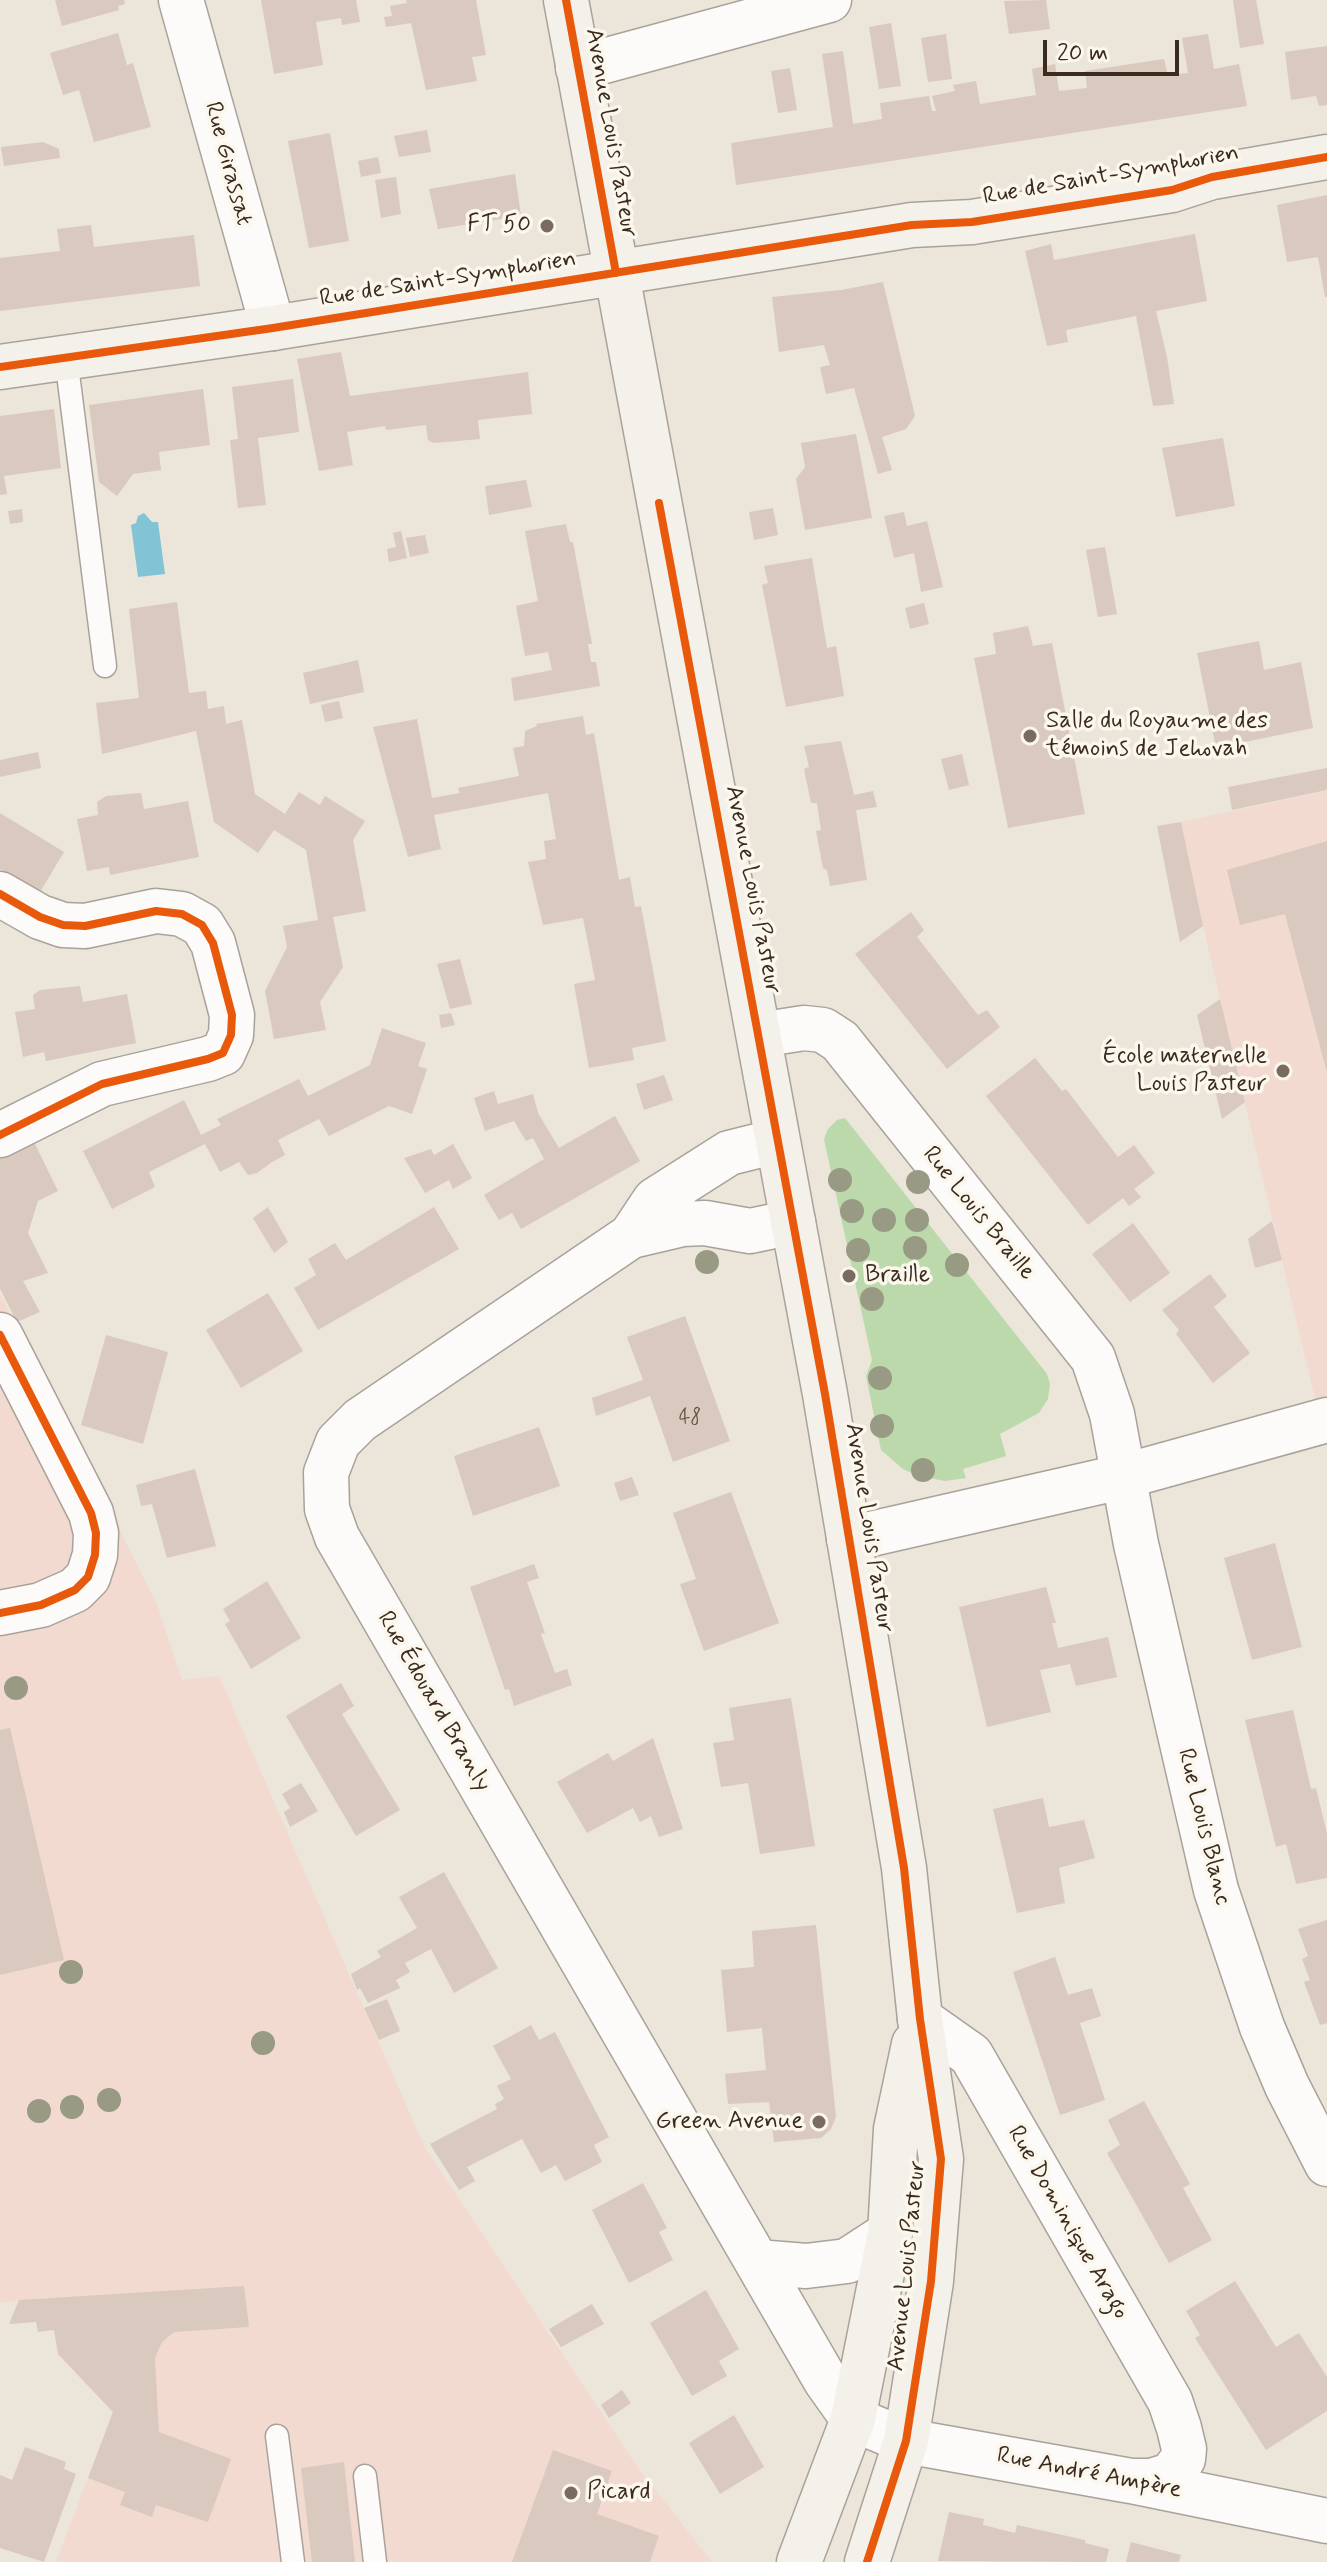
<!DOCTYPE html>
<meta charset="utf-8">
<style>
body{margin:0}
#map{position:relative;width:1327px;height:2562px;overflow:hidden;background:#ece5d9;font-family:Mynerve,sans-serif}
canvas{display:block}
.scale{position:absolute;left:1043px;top:40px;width:136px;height:36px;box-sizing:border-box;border:4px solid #3b2a1e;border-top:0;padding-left:10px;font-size:24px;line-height:28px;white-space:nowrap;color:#3b2a1e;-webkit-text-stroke:6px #fbf7ec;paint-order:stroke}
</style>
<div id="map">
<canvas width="1327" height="2562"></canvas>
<div class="scale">20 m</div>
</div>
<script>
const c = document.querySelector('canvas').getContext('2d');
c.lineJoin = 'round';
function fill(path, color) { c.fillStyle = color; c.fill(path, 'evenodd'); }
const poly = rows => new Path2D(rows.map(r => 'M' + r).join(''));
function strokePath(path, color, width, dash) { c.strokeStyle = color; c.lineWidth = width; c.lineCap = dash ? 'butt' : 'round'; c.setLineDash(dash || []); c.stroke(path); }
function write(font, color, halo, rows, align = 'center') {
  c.font = font + ' Mynerve,sans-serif'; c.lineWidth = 7; c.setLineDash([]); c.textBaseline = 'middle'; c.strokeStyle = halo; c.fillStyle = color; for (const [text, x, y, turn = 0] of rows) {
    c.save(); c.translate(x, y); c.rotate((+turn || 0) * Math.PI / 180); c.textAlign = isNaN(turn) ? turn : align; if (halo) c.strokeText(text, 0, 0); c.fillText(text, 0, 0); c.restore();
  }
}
fill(poly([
 [1327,791,1327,1437,1316,1403,1282,1260,1203,926,1181,822],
 [0,1294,157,1604,182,1680,219,1676,424,2146,636,2465,712,2562,56,2562,113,2412,58,2354,48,2297,0,2303]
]), '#f2dad0');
fill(poly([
 [845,1118,1047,1374,1050,1384,1048,1399,1039,1413,1000,1434,1006,1456,963,1469,966,1478,945,1481,919,1476,903,1469,881,1450,866,1376,872,1360,824,1139,828,1129,837,1120]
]), '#bbd9aa');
fill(poly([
 [144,513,152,522,158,522,165,574,138,577,131,525,136,523,138,516]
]), '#83c3d6');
fill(poly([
 [55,0,124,0,125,4,118,6,119,10,62,26],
 [261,0,356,0,360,22,342,25,341,18,316,22,323,65,274,74],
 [406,0,476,0,486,55,472,57,477,81,426,90,411,23,386,27,384,17,392,16,390,6,407,3],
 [1046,0,1050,29,1009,34,1004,1],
 [1233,0,1256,0,1264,44,1240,48],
 [891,23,901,86,879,89,869,27],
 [118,33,127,65,133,63,151,127,94,142,79,90,63,95,50,53],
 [946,34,952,79,928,82,921,38],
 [1208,34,1214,69,1239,64,1247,106,736,185,731,143,833,127,822,54,843,51,853,124,882,119,880,103,929,96,932,111,936,111,932,96,955,91,953,85,976,81,980,104,1036,95,1032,69,1055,64,1059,91,1087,88,1085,71,1164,59,1168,75,1188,73,1182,38],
 [1327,46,1327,105,1319,106,1316,96,1291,100,1285,52],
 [790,68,797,110,778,113,771,71],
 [427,130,431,152,399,157,394,136],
 [330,133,349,241,309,248,288,141],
 [43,142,59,149,60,158,4,166,1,147],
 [378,157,381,173,361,177,358,161],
 [515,174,521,216,438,229,429,189],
 [396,177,401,214,381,218,375,180],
 [1327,195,1327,297,1325,297,1318,257,1287,262,1277,205],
 [91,225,94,247,194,235,200,286,0,311,0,258,60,251,57,229],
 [1195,234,1207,301,1156,311,1167,357,1174,404,1153,406,1136,316,1066,330,1068,342,1047,346,1025,251,1051,244,1054,260],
 [883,282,915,416,906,429,882,437,892,470,878,474,854,388,826,394,820,367,830,365,824,345,779,352,772,297,841,290],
 [341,352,350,396,528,372,532,414,478,420,480,439,433,443,428,440,426,425,386,430,385,426,347,432,353,465,319,471,297,359],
 [293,379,299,432,258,438,266,505,238,508,230,440,238,439,232,387],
 [203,389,210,445,159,452,161,470,133,474,117,496,99,482,89,405],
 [54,409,61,468,4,476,7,494,0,495,0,416],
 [856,434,872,518,805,530,796,479,805,467,801,443],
 [1223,438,1235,506,1176,517,1162,448],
 [526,480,532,507,489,515,485,486],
 [773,508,778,535,754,540,749,512],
 [22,509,23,522,10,524,8,511],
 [904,512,907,526,927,521,943,587,921,592,914,553,894,558,884,516],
 [566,524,570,542,573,542,592,644,588,644,591,662,596,662,600,686,514,701,511,678,552,670,548,652,525,656,516,606,538,601,525,531],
 [401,531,407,558,389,562,387,549,396,547,393,533],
 [425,535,429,553,410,557,406,538],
 [1105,547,1117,614,1098,617,1086,550],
 [812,558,827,648,836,646,844,696,786,707,762,585,768,583,764,566],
 [177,602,189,693,206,691,208,709,224,706,226,724,242,720,255,794,285,814,299,792,320,805,325,796,365,821,353,840,366,911,333,917,343,967,320,1002,326,1030,274,1039,265,991,287,947,283,926,318,920,306,850,274,830,258,853,214,822,196,731,102,754,96,703,139,698,129,609],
 [924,603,929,624,910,629,905,608],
 [1028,626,1033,646,1052,643,1085,814,1008,828,974,658,996,654,993,633],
 [1259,641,1264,670,1301,662,1313,728,1216,748,1197,653],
 [358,660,364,692,310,704,303,673],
 [339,701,343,718,325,722,321,705],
 [583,716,586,735,594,733,619,880,630,877,635,907,641,906,666,1041,632,1048,634,1060,589,1068,574,984,595,980,583,918,543,925,528,862,546,859,544,841,556,839,548,793,434,815,441,849,408,857,373,727,417,719,432,798,460,793,458,788,519,776,513,748,524,746,525,731,537,726,536,724],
 [841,741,854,795,873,791,877,807,856,810,867,880,830,886,827,870,823,868,816,831,821,830,817,803,811,803,804,769,809,767,804,746],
 [38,752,41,768,0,777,0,760],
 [962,754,969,785,949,790,941,759],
 [1327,768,1327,790,1232,810,1228,787],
 [141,793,144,809,188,801,199,857,110,875,109,867,87,871,77,819,98,815,97,802,106,796],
 [0,813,64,852,40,892,0,869],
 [1181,822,1203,926,1180,942,1157,826],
 [1327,841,1327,1069,1326,1069,1285,914,1240,925,1227,870],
 [911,912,924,930,917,937,978,1015,987,1010,1000,1027,947,1069,855,954],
 [460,959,472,1004,450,1009,437,964],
 [80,986,83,1002,127,994,136,1043,46,1061,44,1052,23,1057,15,1012,35,1009,33,995,40,990],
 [1220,999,1245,1102,1222,1119,1197,1015],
 [451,1013,455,1025,441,1028,439,1015],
 [382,1028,426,1043,418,1066,427,1069,412,1114,389,1106,329,1136,319,1119,278,1140,285,1155,272,1162,257,1173,248,1175,239,1162,220,1172,205,1144,149,1172,155,1187,112,1209,83,1151,184,1100,201,1135,221,1125,217,1119,299,1079,308,1096,370,1065],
 [1035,1058,1062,1091,1066,1089,1118,1157,1134,1145,1155,1173,1134,1189,1141,1197,1129,1206,1123,1198,1088,1225,986,1096],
 [664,1075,673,1100,644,1110,636,1084],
 [494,1091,498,1104,533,1094,538,1113,559,1148,615,1116,640,1161,521,1229,512,1213,499,1220,484,1195,544,1159,533,1138,526,1141,514,1121,485,1131,474,1098],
 [33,1140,58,1191,38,1201,28,1233,48,1273,23,1281,40,1312,17,1322,0,1289,0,1157],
 [453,1144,472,1178,453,1189,449,1180,425,1193,404,1158,431,1149,434,1155],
 [268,1207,288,1242,274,1253,253,1218],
 [434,1207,459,1249,318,1330,294,1288,316,1275,308,1259,335,1243,346,1260],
 [1272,1221,1282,1260,1255,1268,1248,1239],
 [1133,1223,1170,1273,1130,1302,1092,1254],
 [1210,1274,1227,1296,1214,1307,1250,1353,1213,1383,1176,1334,1179,1330,1162,1310],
 [268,1293,303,1351,241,1388,206,1330],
 [685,1316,730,1441,673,1462,650,1396,596,1416,592,1398,643,1380,627,1337],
 [106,1335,168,1352,143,1444,81,1425],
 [539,1427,560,1486,473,1516,454,1456],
 [195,1469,216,1546,167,1558,152,1504,141,1506,136,1485],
 [632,1477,639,1495,620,1501,614,1483],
 [731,1492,779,1623,704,1651,680,1584,696,1579,673,1513],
 [1275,1543,1302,1647,1252,1660,1224,1558],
 [534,1564,539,1578,527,1582,545,1633,541,1634,555,1673,567,1669,572,1685,514,1706,509,1689,505,1690,470,1587],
 [267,1581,301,1638,251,1669,225,1624,230,1621,223,1609],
 [1046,1587,1056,1623,1052,1623,1058,1648,1108,1637,1117,1677,1076,1686,1070,1664,1040,1670,1051,1712,987,1727,959,1607],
 [341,1683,354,1706,342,1714,400,1810,356,1836,286,1716],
 [791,1698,815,1846,760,1854,748,1783,721,1787,713,1743,734,1740,729,1708],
 [1293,1710,1311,1789,1316,1788,1327,1834,1327,1878,1296,1884,1286,1844,1276,1847,1245,1720],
 [10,1728,64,1960,0,1975,0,1730],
 [653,1738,683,1829,659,1837,651,1816,640,1822,633,1808,587,1833,557,1782,608,1753,613,1761],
 [301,1783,318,1811,290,1827,284,1812,290,1808,282,1794],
 [1043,1798,1049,1827,1084,1820,1095,1858,1059,1868,1065,1903,1017,1913,993,1809],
 [444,1872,498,1968,454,1993,431,1949,405,1963,410,1972,396,1980,400,1988,368,2003,360,1988,357,1990,351,1974,381,1957,377,1951,417,1928,399,1897],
 [1327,1920,1327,2023,1320,2025,1304,1982,1310,1980,1302,1959,1308,1956,1298,1929],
 [816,1925,836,2117,831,2129,821,2138,774,2142,769,2102,728,2104,725,2074,766,2070,762,2028,727,2032,721,1970,754,1967,752,1931],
 [1055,1957,1068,1995,1092,1988,1101,2016,1080,2023,1105,2100,1060,2115,1013,1972],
 [387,1999,400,2031,379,2040,364,2008],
 [531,2025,539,2040,555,2032,582,2085,609,2137,594,2145,602,2162,565,2181,556,2165,541,2173,522,2139,467,2167,475,2181,459,2190,430,2144,497,2109,495,2104,504,2099,497,2086,511,2079,493,2046],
 [1144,2101,1190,2184,1183,2188,1212,2240,1169,2263,1107,2153,1120,2145,1108,2120],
 [643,2183,667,2228,659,2232,673,2260,629,2283,592,2210],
 [1235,2281,1276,2347,1299,2333,1327,2377,1327,2411,1266,2450,1195,2338,1200,2335,1186,2311],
 [244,2286,249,2327,174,2332,162,2342,155,2358,159,2432,231,2459,208,2522,156,2505,152,2517,120,2505,125,2492,88,2478,113,2412,58,2354,54,2330,38,2332,36,2322,9,2324,19,2300],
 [706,2290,739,2349,719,2361,727,2376,692,2396,650,2323],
 [592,2304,604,2324,561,2347,549,2329],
 [622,2390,631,2403,609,2418,601,2405],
 [734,2415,764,2467,720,2494,689,2443],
 [25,2447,66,2462,64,2469,76,2474,44,2562,0,2548,0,2475,12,2480],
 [553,2450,612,2471,597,2514,659,2536,650,2562,512,2562],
 [344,2462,355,2562,312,2562,301,2468],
 [949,2512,984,2519,983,2525,1015,2533,1017,2525,1085,2540,1085,2543,1109,2549,1106,2562,938,2561],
 [1131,2542,1181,2555,1179,2562,1126,2562]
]), '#dac9bf');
const lane = poly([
 [66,358,105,666],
 [277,2436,293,2562],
 [365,2476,375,2562]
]);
const street = poly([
 [181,0,273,328],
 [578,68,829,0],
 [0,894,40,917,63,925,85,926,156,911,182,914,202,925,213,943,232,1015,231,1035,223,1053,208,1059,102,1084,0,1135],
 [759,1035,804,1028,823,1030,840,1041,1093,1358,1112,1414,1136,1544,1216,1890,1262,2027,1287,2086,1327,2164],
 [777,1141,729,1153,655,1200,631,1236,360,1420,338,1442,326,1473,327,1509,337,1537,826,2381,853,2419,906,2441,1131,2481,1327,2521],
 [631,1236,682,1224,705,1223,750,1231,793,1222],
 [0,1335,91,1513,96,1533,95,1555,88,1577,75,1590,41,1605,0,1613],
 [849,1539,1125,1476,1327,1420],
 [920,2019,971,2055,1170,2401,1179,2428,1184,2449,1183,2459,1171,2475,1151,2481,1131,2481],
 [757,2262,806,2266,847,2261,890,2233]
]);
const secondary = poly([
 [566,0,825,1394,904,1868,920,2019,941,2159,931,2281,906,2441,867,2562],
 [0,367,273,328,912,225,972,222,1172,190,1212,177,1327,157],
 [799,2562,853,2419,890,2233,896,2129,914,2044]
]);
strokePath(lane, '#a9a29a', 25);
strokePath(street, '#a9a29a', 47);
strokePath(secondary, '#a9a29a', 47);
strokePath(lane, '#fcfbf9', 22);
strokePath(street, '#fcfbf9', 44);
strokePath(secondary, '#f4f1eb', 44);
strokePath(poly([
 [566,0,616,273],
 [0,367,273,328,912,225,972,222,1172,190,1212,177,1327,157],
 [659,503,825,1394,904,1868,920,2019,941,2159,931,2281,906,2441,867,2562],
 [0,894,40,917,63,925,85,926,156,911,182,914,202,925,213,943,232,1015,231,1035,223,1053,208,1059,102,1084,0,1135],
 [0,1335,91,1513,96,1533,95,1555,88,1577,75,1590,41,1605,0,1613]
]), '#e8590c', 8);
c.fillStyle = '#999a83';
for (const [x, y] of [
 [840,1180],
 [918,1182],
 [852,1211],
 [884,1220],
 [917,1220],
 [915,1248],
 [858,1250],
 [707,1262],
 [957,1265],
 [872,1299],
 [880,1378],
 [882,1426],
 [923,1470],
 [16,1688],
 [71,1972],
 [263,2043],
 [109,2100],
 [72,2107],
 [39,2111]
]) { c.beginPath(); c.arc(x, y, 12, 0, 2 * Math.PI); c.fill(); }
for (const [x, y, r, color] of [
 [547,226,8,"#796b5f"],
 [1030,736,8,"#796b5f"],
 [1283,1071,8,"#796b5f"],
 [849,1276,8,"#796b5f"],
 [819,2122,8,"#796b5f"],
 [571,2493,8,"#796b5f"]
]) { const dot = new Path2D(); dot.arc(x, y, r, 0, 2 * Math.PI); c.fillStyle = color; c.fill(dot); strokePath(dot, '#fbf7ec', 3); }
write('20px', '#635246', null, [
 ["48",690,1419]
]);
write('24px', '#3b2a1e', '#fbf7ec', [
 ["Avenue Louis Pasteur",610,133,80],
 ["Rue Girassat",227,164,75],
 ["Rue de Saint-Symphorien",1111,176,-10],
 ["Rue de Saint-Symphorien",448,280,-9],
 ["Avenue Louis Pasteur",752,890,79],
 ["Rue Louis Braille",978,1214,51],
 ["Avenue Louis Pasteur",868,1528,81],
 ["Rue Édouard Branly",433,1702,60],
 ["Rue Louis Blanc",1203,1827,76],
 ["Rue Dominique Arago",1067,2223,60],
 ["Avenue Louis Pasteur",908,2266,-84],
 ["Rue André Ampère",1089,2474,11]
]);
write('24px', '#3b2a1e', '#fbf7ec', [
 ["FT 50",531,226],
 ["Salle du Royaume des",1046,722,"left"],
 ["témoins de Jehovah",1046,750,"left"],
 ["École maternelle",1267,1057],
 ["Louis Pasteur",1267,1085],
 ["Braille",865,1276,"left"],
 ["Green Avenue",803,2122],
 ["Picard",587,2493,"left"]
], 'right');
</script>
